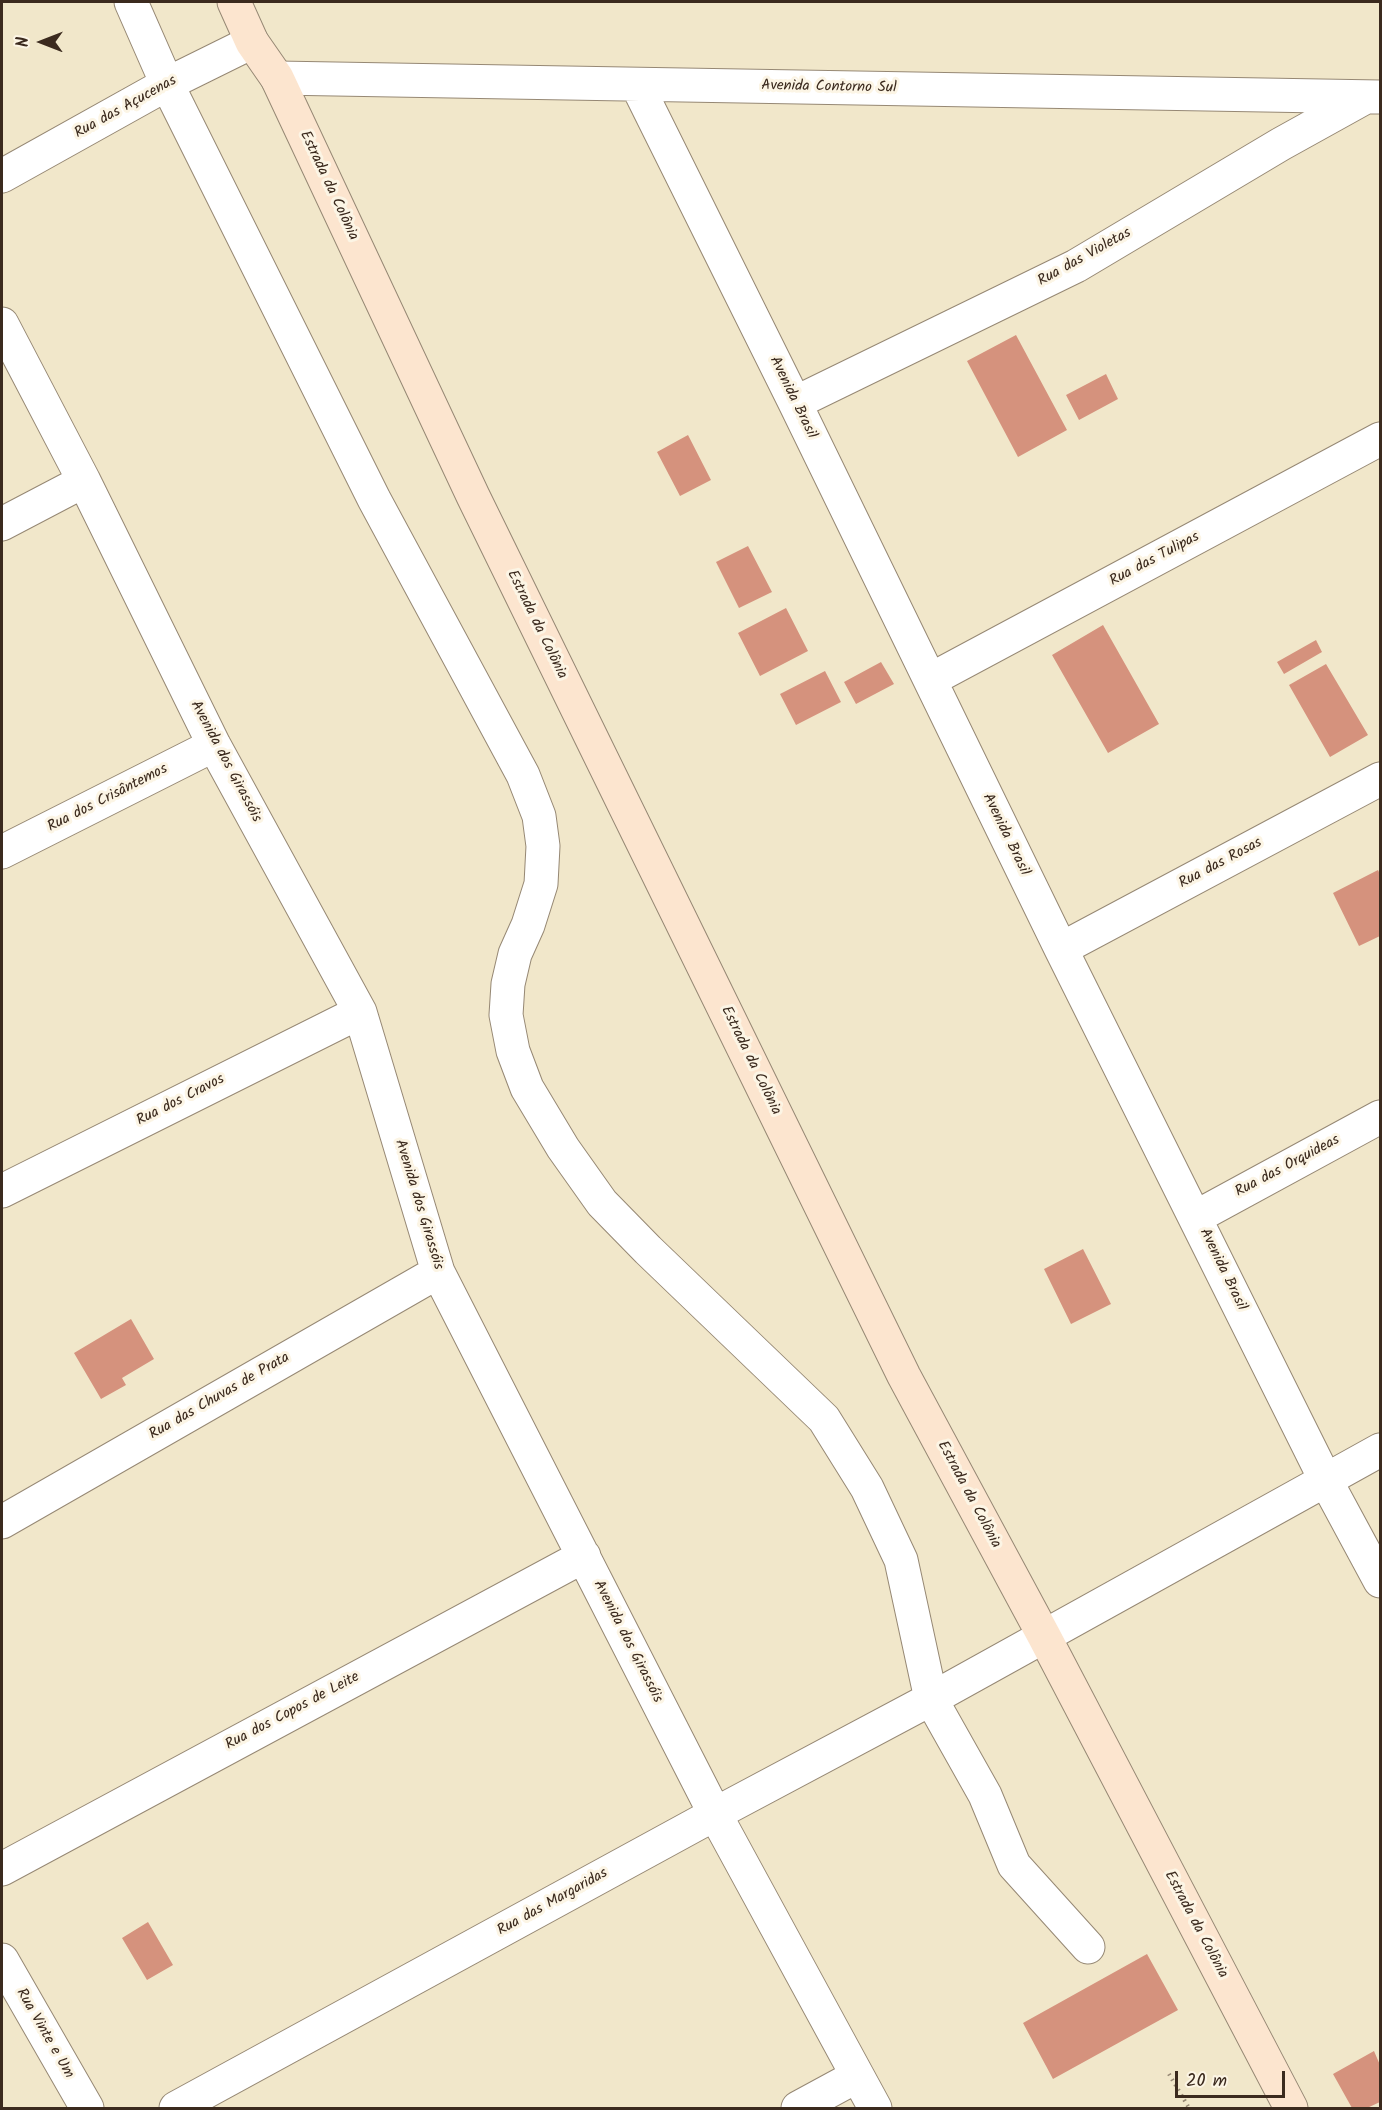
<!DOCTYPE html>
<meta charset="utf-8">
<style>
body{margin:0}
#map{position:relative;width:1382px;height:2110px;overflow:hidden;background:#f1e7ca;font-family:Kalam,sans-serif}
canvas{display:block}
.frame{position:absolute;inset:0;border:3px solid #3b2a1e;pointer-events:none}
.north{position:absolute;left:12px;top:12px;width:60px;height:60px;-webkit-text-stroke:4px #fcf5e5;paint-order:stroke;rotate:270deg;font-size:16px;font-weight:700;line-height:24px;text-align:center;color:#3b2a1e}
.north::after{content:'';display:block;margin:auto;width:21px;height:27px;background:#3b2a1e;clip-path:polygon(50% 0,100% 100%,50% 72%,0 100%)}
.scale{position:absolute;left:1175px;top:2071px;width:110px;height:27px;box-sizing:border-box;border:3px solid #3b2a1e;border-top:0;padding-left:8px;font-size:18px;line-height:21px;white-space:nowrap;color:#3b2a1e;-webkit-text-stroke:4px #fcf5e5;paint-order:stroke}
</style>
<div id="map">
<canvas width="1382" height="2110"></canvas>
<div class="frame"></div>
<div class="north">N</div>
<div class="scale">20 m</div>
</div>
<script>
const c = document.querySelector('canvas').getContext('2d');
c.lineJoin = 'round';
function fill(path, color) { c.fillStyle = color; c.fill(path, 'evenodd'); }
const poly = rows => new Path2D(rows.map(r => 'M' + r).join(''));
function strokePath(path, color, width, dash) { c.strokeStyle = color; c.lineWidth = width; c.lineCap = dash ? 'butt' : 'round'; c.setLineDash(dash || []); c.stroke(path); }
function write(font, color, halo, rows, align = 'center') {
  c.font = font + ' Kalam,sans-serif'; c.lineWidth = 6; c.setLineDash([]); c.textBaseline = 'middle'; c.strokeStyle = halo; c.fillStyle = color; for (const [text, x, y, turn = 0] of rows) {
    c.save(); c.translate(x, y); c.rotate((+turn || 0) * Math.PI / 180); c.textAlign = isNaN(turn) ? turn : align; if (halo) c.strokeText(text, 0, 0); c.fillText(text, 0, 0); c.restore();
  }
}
fill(poly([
 [1016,335,1067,430,1018,457,967,361],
 [1106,374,1118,399,1079,420,1066,395],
 [688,435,711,480,680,496,657,452],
 [748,546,772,592,739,608,716,562],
 [786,608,808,651,760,676,738,633],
 [1103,625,1159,724,1108,753,1052,655],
 [1316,640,1322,652,1284,674,1277,662],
 [881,662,894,684,856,704,844,682],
 [1326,664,1368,735,1330,757,1289,685],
 [825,671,841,702,796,725,780,694],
 [1378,870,1380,874,1380,936,1359,946,1333,893],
 [1083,1249,1111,1304,1071,1324,1044,1269],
 [131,1319,154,1359,122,1378,126,1385,101,1399,74,1353],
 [148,1922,173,1965,147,1980,122,1938],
 [1147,1954,1178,2010,1053,2079,1023,2023],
 [1374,2051,1380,2065,1380,2102,1367,2108,1352,2108,1333,2074]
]), '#d5927d');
const street = poly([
 [131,2,167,84,374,499,523,775,539,816,543,846,541,884,528,925,515,954,508,984,506,1015,513,1051,527,1088,563,1148,602,1203,648,1250,824,1419,867,1488,901,1560,931,1699,985,1795,1014,1865,1088,1947],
 [277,78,1380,97],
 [637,85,795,403,1061,949,1325,1479,1380,1581],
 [2,176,167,84,252,42],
 [2,324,84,481,214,745,360,1012,438,1272,715,1814,875,2108],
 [795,403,1076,266,1281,144,1364,98],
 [2,524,84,481],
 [930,680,1380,439],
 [2,852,214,745],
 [1061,949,1380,779],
 [2,1191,360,1012],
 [1196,1217,1380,1117],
 [2,1522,438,1272],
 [2,1869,584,1556],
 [2,1960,87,2108],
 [176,2108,715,1814,931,1699,1380,1450],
 [798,2108,857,2076]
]);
const secondary = poly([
 [234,2,252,42,277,78,473,496,904,1376,1044,1636,1291,2108]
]);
strokePath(street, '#968874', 35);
strokePath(secondary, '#968874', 35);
strokePath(poly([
 [1169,2074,1189,2108]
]), '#968874', 4, [1.5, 4.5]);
strokePath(street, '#fff', 33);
strokePath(secondary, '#fce5cf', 33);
write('15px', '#3b2a1e', '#fcf5e5', [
 ["Avenida Contorno Sul",829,88,1],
 ["Rua das Açucenas",126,108,-29],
 ["Estrada da Colônia",328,186,65],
 ["Rua das Violetas",1085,258,-29],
 ["Avenida Brasil",792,398,64],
 ["Rua das Tulipas",1155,560,-28],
 ["Estrada da Colônia",536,625,64],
 ["Avenida dos Girassóis",225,762,62],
 ["Rua dos Crisântemos",108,799,-27],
 ["Avenida Brasil",1005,835,64],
 ["Rua das Rosas",1221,864,-28],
 ["Estrada da Colônia",750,1061,64],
 ["Rua dos Cravos",181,1101,-27],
 ["Rua das Orquideas",1288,1167,-28],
 ["Avenida dos Girassóis",418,1205,73],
 ["Avenida Brasil",1222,1270,64],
 ["Rua das Chuvas de Prata",220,1397,-30],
 ["Estrada da Colônia",968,1495,62],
 ["Avenida dos Girassóis",627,1642,63],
 ["Rua dos Copos de Leite",293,1712,-28],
 ["Rua das Margaridas",553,1903,-29],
 ["Estrada da Colônia",1195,1925,62],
 ["Rua Vinte e Um",44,2034,60]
]);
</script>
